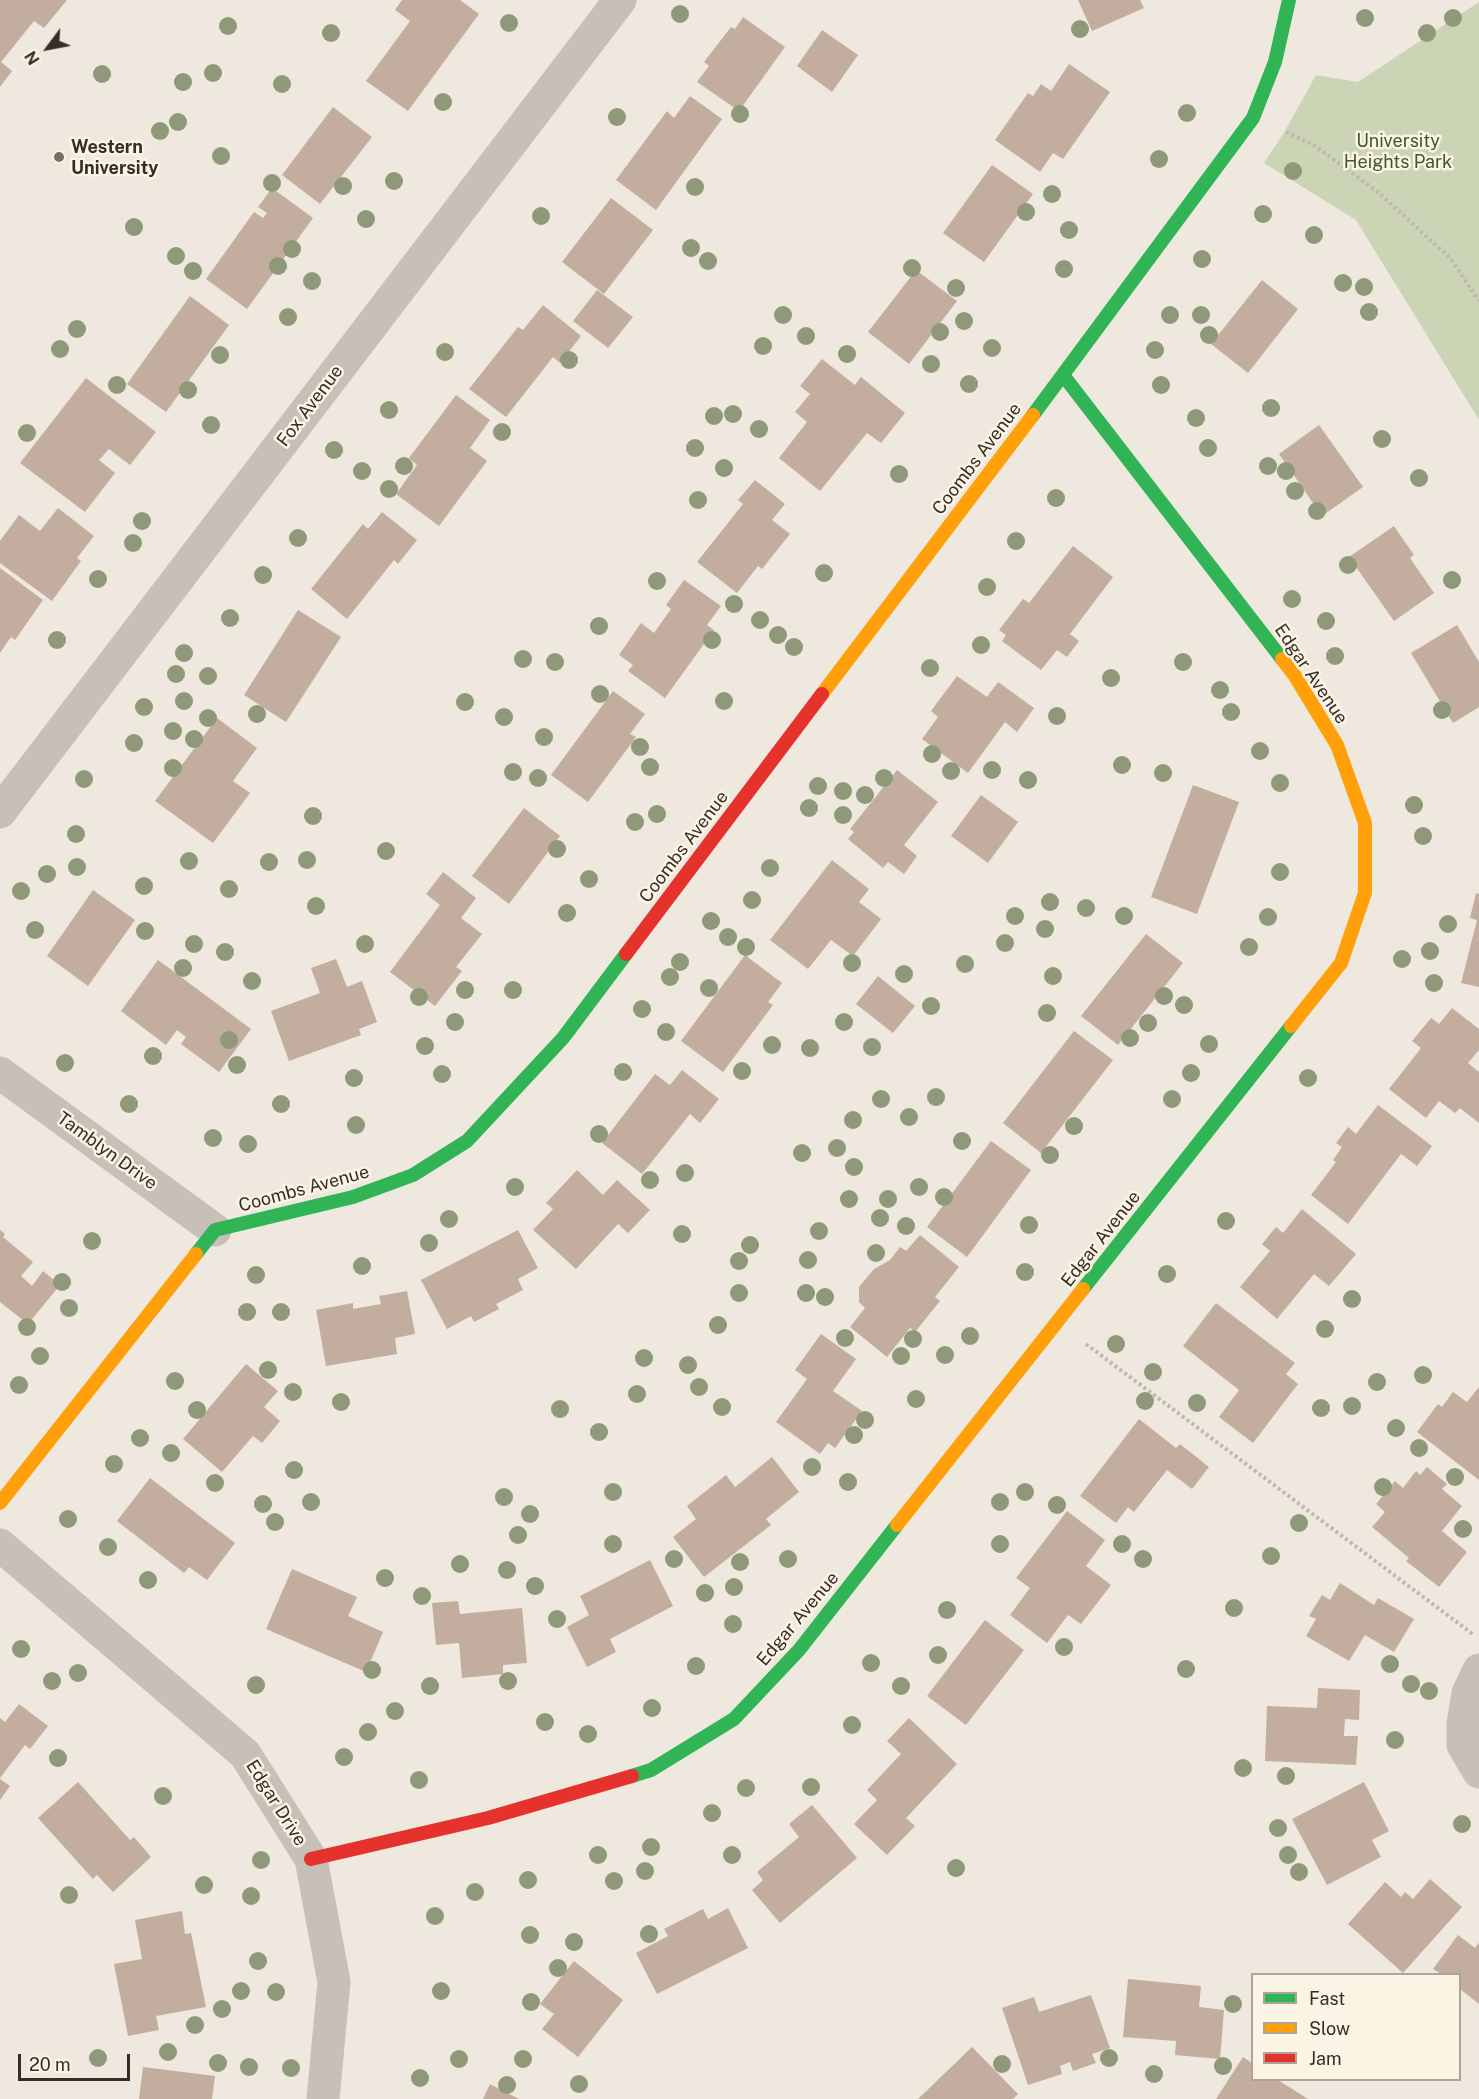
<!DOCTYPE html>
<style>
body{margin:0}
#map{position:relative;width:1479px;height:2099px;overflow:hidden;background:#eee8de;font-family:"Public Sans",sans-serif}
canvas{display:block}
.legend{position:absolute;left:1251px;top:1973px;width:210px;height:108px;box-sizing:border-box;background:#fbf3e4;border:2px solid #ada498;margin:0;padding:8px 10px;list-style:none;font-size:18px;color:#372d26}
.legend li{display:flex;align-items:center;gap:12px;height:30px}
.legend b{width:30px;border:2px solid #ada498}
.north{position:absolute;left:18px;top:18px;width:60px;height:60px;-webkit-text-stroke:4px #fbf3e4;paint-order:stroke;rotate:238deg;font-size:16px;font-weight:700;line-height:24px;text-align:center;color:#372d26}
.north::after{content:'';display:block;margin:auto;width:21px;height:27px;background:#372d26;clip-path:polygon(50% 0,100% 100%,50% 72%,0 100%)}
.scale{position:absolute;left:18px;top:2054px;width:112px;height:27px;box-sizing:border-box;border:3px solid #372d26;border-top:0;padding-left:8px;font-size:18px;line-height:21px;white-space:nowrap;color:#372d26;-webkit-text-stroke:4px #fbf3e4;paint-order:stroke}
</style>
<div id="map">
<canvas width="1479" height="2099"></canvas>
<ul class="legend">
<li><b style="height:8px;background:#30b455"></b>Fast</li>
<li><b style="height:8px;background:#ff9f0a"></b>Slow</li>
<li><b style="height:8px;background:#e5322d"></b>Jam</li>
</ul>
<div class="north">N</div>
<div class="scale">20 m</div>
</div>
<script>
const c = document.querySelector('canvas').getContext('2d');
c.lineJoin = 'round';
function fill(path, color) { c.fillStyle = color; c.fill(path, 'evenodd'); }
const poly = rows => new Path2D(rows.map(r => 'M' + r).join(''));
function strokePath(path, color, width, dash) { c.strokeStyle = color; c.lineWidth = width; c.lineCap = dash ? 'butt' : 'round'; c.setLineDash(dash || []); c.stroke(path); }
function write(font, color, halo, rows, align = 'center') {
  c.font = font + ' "Public Sans",sans-serif'; c.lineWidth = 5; c.setLineDash([]); c.textBaseline = 'middle'; c.strokeStyle = halo; c.fillStyle = color; for (const [text, x, y, turn = 0] of rows) {
    c.save(); c.translate(x, y); c.rotate((+turn || 0) * Math.PI / 180); c.textAlign = isNaN(turn) ? turn : align; if (halo) c.strokeText(text, 0, 0); c.fillText(text, 0, 0); c.restore();
  }
}
fill(poly([
 [1479,2,1479,420,1356,220,1264,163,1285,131,1316,75,1358,82]
]), '#ccd4b6');
fill(poly([
 [0,0,67,0,44,28,34,21,1,62,12,71,0,87],
 [402,0,460,0,479,14,408,111,366,81,410,21,395,10],
 [1078,0,1140,0,1144,8,1092,31],
 [743,17,785,47,739,111,697,82,709,66,704,62,731,27,735,29],
 [822,30,858,55,832,92,797,66],
 [1069,64,1110,92,1063,159,1053,153,1040,172,995,140,1028,93,1033,96,1041,84,1051,91],
 [690,96,722,119,656,210,616,180,667,111,674,118],
 [333,107,372,137,320,204,282,175],
 [992,165,1033,194,984,262,943,233],
 [272,188,313,218,247,309,206,279,254,212,263,218,267,213,258,207],
 [611,198,653,230,604,294,562,262],
 [916,270,957,301,909,364,868,332],
 [1262,280,1298,309,1248,373,1211,344],
 [597,290,633,317,608,348,573,321],
 [190,296,229,325,166,412,127,384],
 [543,305,581,336,560,363,553,357,506,417,469,389,518,327,523,330],
 [822,359,855,385,861,377,905,413,881,443,867,433,820,491,779,458,807,422,795,412,810,394,800,386],
 [86,378,156,432,130,465,109,449,99,460,115,473,85,512,20,463],
 [456,395,490,420,470,448,487,461,439,526,396,494,417,465,409,458],
 [1319,425,1363,487,1322,516,1279,454],
 [755,480,785,504,772,520,790,534,762,569,758,566,737,593,697,562,743,504,738,500],
 [58,508,94,536,77,558,81,561,52,601,0,563,0,541,19,515,40,531],
 [382,512,417,540,398,564,394,560,347,619,311,589,363,524,368,529],
 [1394,526,1414,555,1410,558,1434,593,1394,621,1349,557],
 [1073,546,1113,577,1070,634,1079,641,1067,657,1057,650,1041,670,1002,641,1006,635,999,630,1023,599,1029,603],
 [0,568,43,600,15,640,11,637,0,653],
 [684,580,721,606,707,625,714,630,665,698,628,671,633,665,619,655,641,623,654,633,671,609,666,605],
 [298,610,341,637,286,722,244,695],
 [1457,625,1479,662,1479,707,1453,723,1411,653],
 [957,676,987,697,998,682,1034,708,1017,732,1005,722,968,773,922,739,938,717,931,711],
 [613,691,645,714,630,734,636,737,588,802,551,775],
 [217,718,257,748,233,781,250,793,213,843,155,801],
 [897,770,938,802,904,845,917,856,904,874,888,862,883,868,848,839,854,832,850,829],
 [1193,785,1239,802,1197,914,1151,897],
 [981,795,1018,822,988,863,951,836],
 [524,808,560,836,509,904,472,876],
 [832,860,869,889,859,902,881,919,853,956,831,940,808,969,770,940],
 [443,872,476,898,461,918,482,934,456,967,462,971,435,1006,390,972,440,905,426,894],
 [93,890,135,920,88,986,47,956],
 [1476,893,1479,894,1479,987,1461,983,1477,920,1470,918],
 [1146,934,1183,963,1118,1045,1081,1016],
 [745,955,782,983,768,1002,773,1005,723,1072,681,1041],
 [336,959,347,987,362,981,377,1022,359,1029,361,1035,289,1061,271,1011,320,993,311,968],
 [158,960,251,1029,219,1072,181,1044,186,1037,177,1030,166,1045,121,1011],
 [878,976,915,1006,893,1033,856,1004],
 [1452,1008,1479,1029,1479,1050,1468,1063,1479,1072,1479,1123,1460,1108,1455,1113,1439,1101,1426,1118,1389,1089,1421,1048,1412,1041,1431,1018,1439,1024],
 [1074,1031,1113,1060,1041,1153,1003,1123],
 [682,1070,719,1099,700,1123,690,1114,642,1174,602,1143,655,1074,670,1085],
 [1378,1105,1432,1146,1417,1166,1401,1154,1348,1224,1311,1195,1336,1162,1333,1160,1342,1147,1336,1143,1348,1127,1356,1134],
 [991,1141,1031,1170,967,1257,927,1227],
 [577,1170,603,1195,617,1180,650,1210,628,1233,618,1224,576,1269,533,1230,553,1209,546,1203],
 [1302,1209,1356,1254,1329,1286,1314,1274,1277,1319,1240,1287,1270,1251,1262,1244,1276,1227,1283,1233],
 [0,1230,5,1234,3,1237,33,1262,21,1276,32,1286,43,1271,60,1285,28,1324,0,1302],
 [518,1230,538,1268,518,1279,523,1290,496,1304,499,1309,474,1322,471,1316,447,1329,421,1280],
 [920,1235,959,1267,935,1297,940,1301,915,1332,910,1328,887,1357,850,1327,865,1308,859,1302,859,1287,874,1269,890,1260,900,1247,906,1251],
 [407,1291,415,1334,395,1338,397,1354,326,1366,316,1310,353,1303,353,1309,381,1304,379,1296],
 [1216,1303,1295,1363,1286,1374,1298,1384,1253,1443,1219,1417,1239,1390,1183,1346],
 [821,1334,856,1359,833,1391,862,1411,835,1448,828,1443,820,1454,776,1422,807,1379,795,1370],
 [246,1364,278,1391,264,1407,280,1421,262,1443,253,1436,222,1472,183,1439],
 [1479,1387,1479,1480,1417,1432,1438,1404,1442,1407,1453,1392,1467,1402],
 [1139,1419,1176,1448,1180,1444,1209,1467,1192,1489,1167,1470,1134,1512,1128,1507,1116,1523,1080,1496],
 [772,1457,799,1492,766,1519,771,1525,704,1577,673,1537,696,1519,687,1506,726,1475,735,1487],
 [1427,1467,1447,1484,1442,1489,1462,1506,1442,1531,1467,1552,1439,1587,1406,1561,1409,1558,1372,1527,1385,1512,1376,1504,1395,1481,1403,1488,1416,1471,1420,1475],
 [150,1478,235,1543,207,1580,189,1567,184,1573,117,1521],
 [1067,1511,1105,1540,1086,1566,1111,1585,1081,1624,1068,1615,1047,1643,1010,1615,1030,1588,1016,1578],
 [650,1560,673,1606,610,1639,616,1652,587,1667,567,1627,589,1615,580,1596],
 [292,1569,357,1597,348,1616,383,1632,366,1672,266,1629],
 [1340,1583,1374,1605,1378,1598,1414,1619,1394,1652,1365,1635,1349,1661,1306,1636,1316,1619,1309,1616,1322,1595,1330,1600],
 [458,1601,460,1614,522,1608,527,1663,503,1665,503,1674,462,1678,459,1643,436,1645,432,1603],
 [985,1620,1024,1650,966,1725,927,1696],
 [1318,1688,1360,1690,1359,1720,1345,1719,1344,1736,1358,1736,1356,1765,1265,1761,1267,1706,1317,1708],
 [19,1704,48,1726,30,1749,25,1745,0,1778,0,1718,5,1722],
 [909,1718,957,1764,906,1818,915,1826,887,1855,854,1824,877,1800,867,1790,901,1754,887,1741],
 [0,1779,10,1786,0,1800],
 [78,1782,130,1840,134,1837,151,1857,113,1892,97,1875,93,1879,38,1818],
 [1364,1782,1389,1831,1372,1840,1381,1857,1327,1885,1292,1819],
 [812,1805,857,1858,780,1923,752,1890,763,1880,757,1872,799,1837,789,1824],
 [1430,1879,1462,1907,1403,1973,1348,1924,1385,1882,1401,1897,1405,1892,1413,1899],
 [728,1908,748,1948,657,1994,636,1953,668,1936,664,1929,703,1909,708,1919],
 [182,1911,185,1934,191,1933,206,2007,156,2016,159,2030,128,2036,114,1964,142,1959,135,1920],
 [1458,1935,1475,1948,1479,1943,1479,2004,1460,1989,1460,1974,1441,1974,1433,1969],
 [574,1961,623,2000,578,2057,542,2029,554,2014,540,2004],
 [1128,1979,1201,1986,1199,2007,1224,2010,1220,2059,1175,2055,1176,2041,1123,2037],
 [1091,1995,1110,2048,1092,2054,1096,2063,1073,2071,1070,2062,1060,2066,1062,2074,1028,2085,1002,2008,1034,1997,1039,2012],
 [972,2047,1018,2094,1013,2099,918,2099],
 [1243,2057,1252,2063,1252,2080,1278,2080,1308,2099,1216,2099],
 [143,2067,215,2076,212,2099,139,2099],
 [490,2084,519,2099,483,2099]
]), '#c3ad9e');
strokePath(poly([
 [1286,132,1314,145,1379,193,1451,259,1479,301],
 [1086,1344,1474,1635]
]), '#bfb8b0', 4, [3, 3]);
strokePath(poly([
 [0,812,620,0],
 [0,1073,215,1230],
 [0,1545,245,1754,311,1859,334,1982,323,2099],
 [1479,1670,1468,1693,1463,1724,1463,1745,1479,1772]
]), '#c6c0b8', 33);
strokePath(poly([
 [1063,375,1282,659],
 [1033,415,1253,118,1275,62,1289,0],
 [196,1254,215,1230,353,1197,413,1175,467,1141,563,1038,626,954],
 [1083,1289,1291,1026],
 [632,1776,651,1770,734,1719,799,1650,897,1525]
]), '#30b455', 14);
strokePath(poly([
 [1282,659,1295,676,1337,745,1365,823,1365,893,1341,963,1291,1026],
 [822,694,1033,415],
 [0,1503,196,1254],
 [897,1525,1083,1289]
]), '#ff9f0a', 14);
strokePath(poly([
 [626,954,822,694],
 [311,1859,488,1818,632,1776]
]), '#e5322d', 14);
c.fillStyle = '#8f9979';
for (const [x, y] of [
 [680,14],
 [1365,18],
 [1453,18],
 [509,23],
 [228,26],
 [1080,29],
 [331,33],
 [1427,33],
 [213,73],
 [102,74],
 [183,82],
 [282,84],
 [443,102],
 [1187,113],
 [740,114],
 [617,117],
 [178,122],
 [160,131],
 [221,156],
 [1159,159],
 [1293,171],
 [394,181],
 [272,183],
 [343,186],
 [695,187],
 [1052,194],
 [1026,212],
 [1263,214],
 [541,216],
 [366,219],
 [134,227],
 [1069,230],
 [1314,235],
 [691,248],
 [292,249],
 [176,256],
 [1202,259],
 [708,261],
 [278,266],
 [912,268],
 [1064,269],
 [193,271],
 [312,281],
 [1343,283],
 [1364,287],
 [956,288],
 [1369,312],
 [783,315],
 [1170,315],
 [1201,315],
 [288,317],
 [964,321],
 [77,329],
 [940,332],
 [1209,335],
 [806,336],
 [763,346],
 [992,348],
 [60,349],
 [1155,350],
 [445,352],
 [847,354],
 [220,355],
 [569,360],
 [931,364],
 [969,384],
 [117,385],
 [1161,385],
 [188,390],
 [1271,408],
 [389,410],
 [733,414],
 [714,416],
 [1196,418],
 [211,425],
 [759,429],
 [502,432],
 [27,433],
 [1382,439],
 [695,448],
 [1208,448],
 [334,450],
 [404,466],
 [1268,466],
 [724,468],
 [362,471],
 [1286,471],
 [899,474],
 [1419,478],
 [389,489],
 [1295,491],
 [1056,498],
 [698,500],
 [1317,511],
 [142,521],
 [298,538],
 [1016,541],
 [133,543],
 [1348,565],
 [824,573],
 [263,575],
 [98,579],
 [1452,580],
 [657,581],
 [987,587],
 [1292,599],
 [734,604],
 [230,618],
 [760,620],
 [1326,621],
 [599,626],
 [778,635],
 [57,640],
 [712,640],
 [981,645],
 [794,647],
 [184,653],
 [1335,656],
 [523,659],
 [555,662],
 [1183,662],
 [930,668],
 [176,674],
 [208,676],
 [1111,678],
 [1220,690],
 [600,694],
 [184,701],
 [724,701],
 [465,702],
 [144,707],
 [1442,710],
 [1231,712],
 [257,714],
 [1057,716],
 [504,717],
 [208,718],
 [173,731],
 [544,737],
 [194,739],
 [134,743],
 [640,747],
 [1260,751],
 [932,754],
 [1122,765],
 [650,767],
 [173,768],
 [992,770],
 [951,771],
 [513,772],
 [1163,773],
 [538,778],
 [884,778],
 [84,779],
 [1028,780],
 [1280,783],
 [818,786],
 [843,791],
 [865,795],
 [1414,805],
 [809,808],
 [657,814],
 [843,815],
 [313,816],
 [635,822],
 [76,834],
 [1423,836],
 [557,849],
 [386,851],
 [307,860],
 [189,861],
 [269,862],
 [77,867],
 [770,868],
 [1280,872],
 [47,874],
 [589,879],
 [144,886],
 [229,889],
 [21,891],
 [752,900],
 [1050,902],
 [316,906],
 [1086,908],
 [567,913],
 [1015,916],
 [1124,916],
 [1268,917],
 [711,921],
 [1448,924],
 [1045,929],
 [35,930],
 [145,931],
 [728,937],
 [1005,943],
 [194,944],
 [365,944],
 [746,947],
 [1249,947],
 [1430,951],
 [225,952],
 [1402,959],
 [680,962],
 [852,963],
 [965,964],
 [183,968],
 [904,974],
 [1053,976],
 [670,977],
 [252,981],
 [1434,983],
 [709,988],
 [465,990],
 [513,990],
 [1164,996],
 [419,997],
 [1184,1005],
 [931,1006],
 [642,1009],
 [1047,1013],
 [455,1022],
 [844,1022],
 [1148,1023],
 [666,1032],
 [1130,1038],
 [229,1040],
 [1209,1044],
 [772,1045],
 [425,1046],
 [872,1047],
 [810,1048],
 [153,1056],
 [65,1063],
 [237,1065],
 [742,1071],
 [623,1072],
 [1191,1073],
 [442,1074],
 [354,1078],
 [1308,1078],
 [936,1097],
 [881,1099],
 [1172,1099],
 [129,1104],
 [281,1104],
 [909,1117],
 [853,1120],
 [356,1125],
 [1074,1126],
 [599,1134],
 [213,1138],
 [962,1141],
 [248,1144],
 [837,1148],
 [802,1153],
 [1050,1155],
 [854,1167],
 [685,1173],
 [650,1180],
 [515,1187],
 [919,1187],
 [944,1197],
 [849,1199],
 [888,1199],
 [880,1218],
 [449,1219],
 [1226,1221],
 [1029,1225],
 [906,1226],
 [819,1231],
 [682,1234],
 [92,1241],
 [429,1243],
 [750,1245],
 [876,1253],
 [808,1260],
 [739,1261],
 [362,1266],
 [1025,1272],
 [1167,1274],
 [256,1275],
 [62,1282],
 [739,1293],
 [806,1293],
 [825,1297],
 [1352,1299],
 [69,1308],
 [247,1312],
 [281,1312],
 [718,1325],
 [27,1327],
 [1325,1329],
 [970,1336],
 [845,1338],
 [913,1339],
 [1116,1344],
 [945,1355],
 [40,1356],
 [901,1356],
 [644,1358],
 [688,1365],
 [268,1370],
 [1153,1372],
 [1423,1375],
 [175,1381],
 [1377,1382],
 [19,1385],
 [699,1387],
 [293,1392],
 [637,1394],
 [916,1399],
 [1145,1401],
 [341,1402],
 [1197,1403],
 [1352,1406],
 [722,1407],
 [1321,1408],
 [560,1409],
 [197,1410],
 [865,1420],
 [1396,1428],
 [599,1432],
 [854,1435],
 [140,1438],
 [1419,1448],
 [171,1453],
 [114,1464],
 [812,1467],
 [294,1470],
 [1455,1477],
 [848,1482],
 [215,1483],
 [1383,1487],
 [613,1492],
 [1025,1492],
 [504,1497],
 [311,1502],
 [1000,1502],
 [263,1504],
 [1057,1505],
 [530,1514],
 [68,1519],
 [275,1522],
 [1299,1523],
 [1463,1529],
 [518,1535],
 [613,1544],
 [1000,1544],
 [1122,1544],
 [108,1547],
 [1271,1556],
 [674,1559],
 [788,1559],
 [1143,1559],
 [740,1562],
 [460,1564],
 [507,1570],
 [385,1578],
 [148,1580],
 [535,1586],
 [734,1587],
 [705,1593],
 [422,1596],
 [1234,1608],
 [947,1610],
 [557,1619],
 [733,1624],
 [1064,1647],
 [21,1649],
 [938,1655],
 [871,1663],
 [1390,1664],
 [696,1666],
 [1186,1669],
 [372,1670],
 [78,1673],
 [52,1681],
 [508,1681],
 [1411,1684],
 [256,1685],
 [430,1686],
 [901,1686],
 [1429,1691],
 [652,1708],
 [395,1711],
 [545,1722],
 [852,1725],
 [368,1732],
 [588,1734],
 [1395,1740],
 [344,1757],
 [58,1758],
 [1243,1768],
 [1286,1776],
 [419,1780],
 [811,1787],
 [746,1788],
 [163,1796],
 [712,1813],
 [1462,1824],
 [1278,1828],
 [651,1847],
 [598,1855],
 [732,1855],
 [1288,1855],
 [261,1860],
 [956,1868],
 [645,1871],
 [1299,1872],
 [528,1880],
 [614,1881],
 [204,1885],
 [475,1892],
 [69,1895],
 [251,1896],
 [435,1916],
 [649,1934],
 [530,1935],
 [574,1942],
 [258,1961],
 [558,1968],
 [241,1991],
 [441,1991],
 [276,1992],
 [531,2002],
 [1233,2004],
 [222,2009],
 [195,2025],
 [168,2052],
 [98,2058],
 [1109,2058],
 [459,2059],
 [523,2059],
 [218,2063],
 [1002,2064],
 [1223,2066],
 [249,2067],
 [291,2068],
 [1154,2074],
 [420,2078],
 [579,2084],
 [507,2085]
]) { c.beginPath(); c.arc(x, y, 9, 0, 2 * Math.PI); c.fill(); }
for (const [x, y, r, color] of [
 [59,157,6,"#776e66"]
]) { const dot = new Path2D(); dot.arc(x, y, r, 0, 2 * Math.PI); c.fillStyle = color; c.fill(dot); strokePath(dot, '#fbf3e4', 2); }
write('18px', '#415827', '#fbf3e4', [
 ["University",1398,141],
 ["Heights Park",1398,162]
]);
write('bold 18px', '#372d26', '#fbf3e4', [
 ["Western",71,147],
 ["University",71,168]
], 'left');
write('18px', '#372d26', '#fbf3e4', [
 ["Fox Avenue",310,406,-53],
 ["Coombs Avenue",977,459,-53],
 ["Edgar Avenue",1311,674,56],
 ["Coombs Avenue",684,847,-53],
 ["Tamblyn Drive",107,1151,36],
 ["Coombs Avenue",304,1189,-15],
 ["Edgar Avenue",1101,1239,-52],
 ["Edgar Avenue",798,1619,-50],
 ["Edgar Drive",276,1803,58]
]);
</script>
